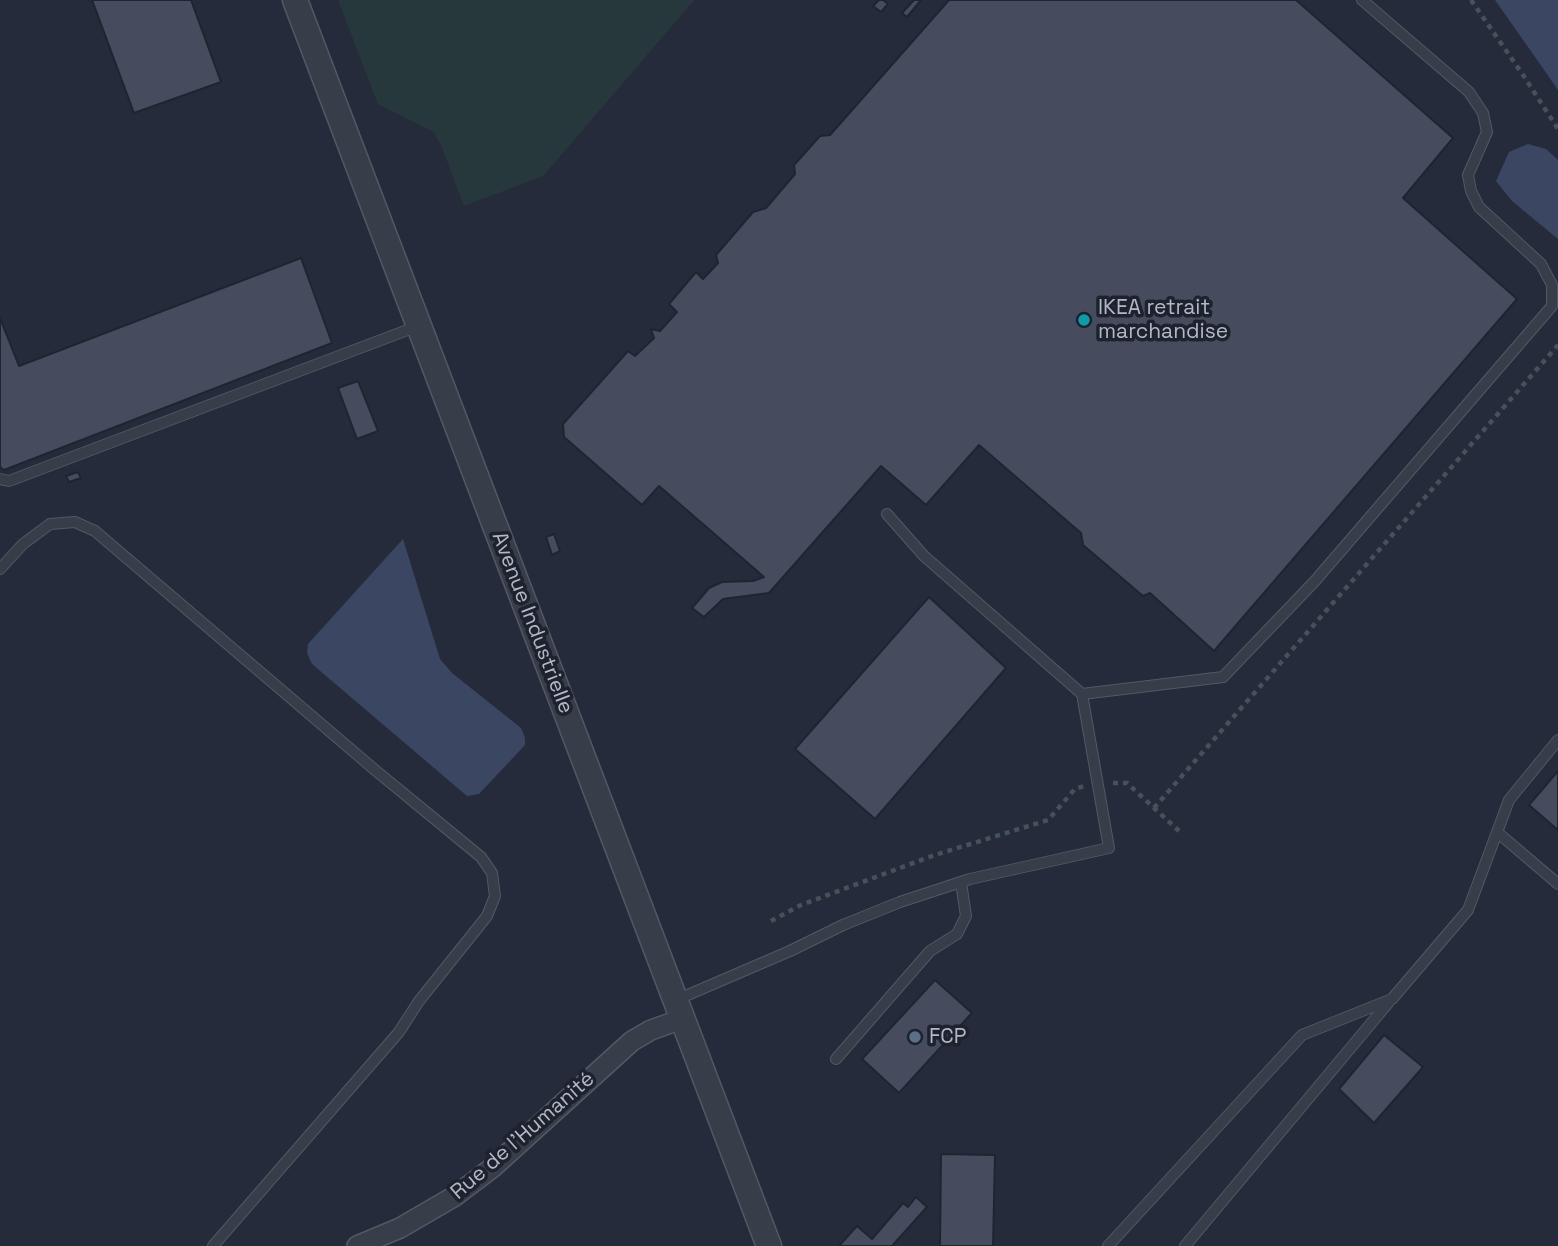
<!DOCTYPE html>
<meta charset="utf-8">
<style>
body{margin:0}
canvas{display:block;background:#252b3a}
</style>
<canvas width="1558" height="1246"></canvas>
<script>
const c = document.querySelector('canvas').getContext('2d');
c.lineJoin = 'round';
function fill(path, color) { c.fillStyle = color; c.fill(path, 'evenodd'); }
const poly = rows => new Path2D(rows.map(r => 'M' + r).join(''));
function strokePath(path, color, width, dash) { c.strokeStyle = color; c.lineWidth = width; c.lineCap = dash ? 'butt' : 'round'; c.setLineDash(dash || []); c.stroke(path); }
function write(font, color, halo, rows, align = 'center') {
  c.font = font + ' "Space Grotesk",sans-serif'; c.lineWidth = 7; c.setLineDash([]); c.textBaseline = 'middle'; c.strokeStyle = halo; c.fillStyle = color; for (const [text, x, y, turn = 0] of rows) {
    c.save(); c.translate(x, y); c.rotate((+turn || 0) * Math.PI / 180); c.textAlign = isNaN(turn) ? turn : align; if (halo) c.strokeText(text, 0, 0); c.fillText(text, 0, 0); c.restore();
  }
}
fill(poly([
 [338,0,694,0,543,176,464,206,442,147,434,132,378,104]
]), '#27383c');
fill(poly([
 [1495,0,1558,0,1558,90,1540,64],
 [1528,144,1546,149,1558,160,1558,239,1512,201,1496,181,1509,152],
 [403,539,440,659,452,673,521,728,525,738,525,745,479,794,467,796,312,664,307,653,308,644]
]), '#3b4662');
const building = poly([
 [92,0,191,0,221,82,134,113,92,0],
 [879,0,883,0,888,4,881,12,873,6,879,0],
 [914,0,921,0,907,17,902,13,914,0],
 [949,0,1296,0,1453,138,1403,198,1517,299,1214,651,1150,593,1143,596,1083,545,1081,533,979,445,926,505,881,466,769,593,723,599,704,617,692,608,709,588,722,582,753,581,764,577,659,486,642,505,564,437,563,424,628,351,635,356,654,338,651,329,660,331,677,312,669,304,696,272,703,279,718,263,716,255,753,212,766,208,795,174,794,165,820,136,830,135,949,0],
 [301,258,332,343,4,470,0,467,0,318,19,366,301,258],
 [358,381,378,431,357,439,338,388,358,381],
 [78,472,81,478,69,482,66,476,78,472],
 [554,534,560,551,552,555,546,537,554,534],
 [929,597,1006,668,875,819,795,749,929,597],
 [1558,771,1558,830,1529,805,1558,771],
 [935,980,972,1013,899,1093,862,1059,935,980],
 [1384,1035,1423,1067,1374,1123,1339,1089,1384,1035],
 [941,1154,995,1155,993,1246,940,1246,941,1154],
 [916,1197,927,1207,892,1246,839,1246,857,1226,872,1239,903,1203,908,1207,916,1197]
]);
fill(building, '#464c5e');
strokePath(building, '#1f2431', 2);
const service = poly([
 [0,479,9,481,418,326],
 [0,569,23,544,50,524,75,522,95,531,375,770,481,857,492,873,495,896,487,916,419,1001,399,1032,213,1246],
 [1082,694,1223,677,1314,582,1552,306,1552,285,1541,264,1479,207,1471,191,1468,175,1487,132,1483,113,1469,92,1362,0],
 [1497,832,1558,884],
 [676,1000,790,951,843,925,900,902,970,879,1109,848,1082,694,924,556,887,514],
 [836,1059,930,951,957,934,966,916,961,882],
 [1108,1246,1302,1035,1392,999,1468,910,1509,800,1558,740],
 [1185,1246,1389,1002]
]);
const minor = poly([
 [357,1246,400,1228,455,1196,492,1168,632,1041,651,1030,682,1019]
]);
const tertiary = poly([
 [295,0,769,1246]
]);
strokePath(service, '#535865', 12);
strokePath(minor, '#535865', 22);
strokePath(tertiary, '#535865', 27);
strokePath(poly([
 [1471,0,1523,75,1558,129],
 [1113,783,1127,783,1179,831],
 [1154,808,1558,345],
 [771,921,801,905,935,855,1048,820,1075,789,1084,786]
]), '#445358', 4.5, [5, 5]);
strokePath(service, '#383d4a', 10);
strokePath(minor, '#383d4a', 19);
strokePath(tertiary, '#383d4a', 24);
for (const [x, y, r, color] of [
 [1084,320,7,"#0f9aa8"],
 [915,1037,7,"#5c6f8a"]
]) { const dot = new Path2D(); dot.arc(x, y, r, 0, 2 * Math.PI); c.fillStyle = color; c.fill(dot); strokePath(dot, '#1d222f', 2.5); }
write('21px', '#b4b8c6', '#1d222f', [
 ["IKEA retrait",1098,308],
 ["marchandise",1098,332],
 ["FCP",929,1037]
], 'left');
write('21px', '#b4b8c6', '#1d222f', [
 ["Avenue Industrielle",532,623,69],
 ["Rue de l'Humanité",523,1136,-41]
]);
</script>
